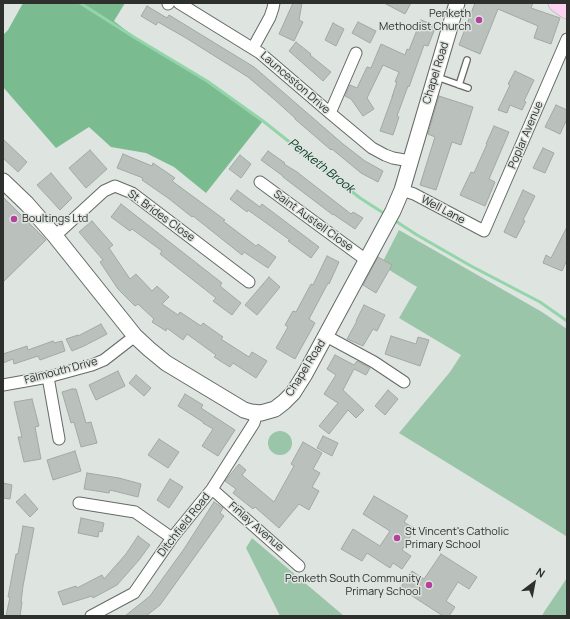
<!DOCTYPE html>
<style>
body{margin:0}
#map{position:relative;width:570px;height:619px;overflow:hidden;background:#dee4e0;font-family:Manrope,sans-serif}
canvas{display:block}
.frame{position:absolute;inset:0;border:4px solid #2e302e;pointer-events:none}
.north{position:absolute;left:514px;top:563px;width:40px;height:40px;-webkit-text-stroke:3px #dee4e0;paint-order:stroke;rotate:32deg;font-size:11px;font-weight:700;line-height:16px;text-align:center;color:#2e302e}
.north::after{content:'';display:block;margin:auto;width:14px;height:18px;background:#2e302e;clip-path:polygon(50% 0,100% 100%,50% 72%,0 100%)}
</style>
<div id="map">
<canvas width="570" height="619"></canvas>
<div class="frame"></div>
<div class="north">N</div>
</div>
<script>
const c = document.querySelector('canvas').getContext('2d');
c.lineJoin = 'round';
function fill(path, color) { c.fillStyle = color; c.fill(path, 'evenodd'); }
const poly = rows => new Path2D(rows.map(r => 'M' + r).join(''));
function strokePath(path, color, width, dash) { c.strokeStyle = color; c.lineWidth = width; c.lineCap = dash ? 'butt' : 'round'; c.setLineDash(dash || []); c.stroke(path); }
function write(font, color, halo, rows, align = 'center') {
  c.font = font + ' Manrope,sans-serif'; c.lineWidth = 3; c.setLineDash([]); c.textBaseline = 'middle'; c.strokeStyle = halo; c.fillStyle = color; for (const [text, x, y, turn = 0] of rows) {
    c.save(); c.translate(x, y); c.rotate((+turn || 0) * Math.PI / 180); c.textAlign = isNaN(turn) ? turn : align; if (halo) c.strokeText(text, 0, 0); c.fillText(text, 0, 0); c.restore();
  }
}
fill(poly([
 [399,230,542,312,567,329,567,535,566,536,399,433,450,372,461,355,399,318,417,287,381,265],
 '268 443a12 12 0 1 1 24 0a12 12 0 1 1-24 0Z',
 [252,538,344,616,280,616,246,548],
 [567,578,567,616,542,616,544,612]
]), '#9bc5a8');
fill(poly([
 [23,3,125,3,114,21,137,39,207,81,263,121,206,193,174,167,146,153,111,147,89,127,56,148,3,87,3,35,8,30]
]), '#7bbb90');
strokePath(poly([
 [80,3,137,39,207,81,263,121,360,198,385,214],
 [394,220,417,235,471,266,540,302,567,321]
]), '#93d5a9', 3);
const building = poly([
 [293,3,302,3,299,20,303,22,294,41,279,34,293,3],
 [384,3,411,3,405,14,384,3],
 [475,3,533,3,531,8,560,18,551,44,534,38,538,26,498,9,480,54,459,45,475,3],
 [147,6,167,18,169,15,254,67,343,144,365,161,383,171,378,182,361,173,332,149,331,150,295,119,295,118,275,100,248,77,186,38,158,22,156,25,141,16,147,6],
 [421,20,436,26,428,46,424,45,409,87,408,86,397,116,399,117,393,135,380,131,393,95,392,97,397,82,395,82,399,72,383,65,367,98,374,109,363,116,351,99,345,96,350,85,357,88,367,67,371,68,381,44,405,55,407,49,409,50,421,20],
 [358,22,376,31,370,43,352,33,358,22],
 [333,23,344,29,336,46,325,40,333,23],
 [296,42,311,54,310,55,331,72,323,81,289,51,296,42],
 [515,71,534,80,524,101,526,102,522,110,510,105,507,113,498,110,510,85,508,84,515,71],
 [439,96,473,107,461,145,452,142,436,190,420,185,435,137,428,134,439,96],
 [556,105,567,110,567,119,560,134,545,127,556,105],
 [494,126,509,132,489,179,495,182,485,206,460,195,471,172,474,173,487,144,486,144,494,126],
 [3,139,27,162,18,172,3,158,3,139],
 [543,148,554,153,545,173,533,168,543,148],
 [90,150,107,169,86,188,69,168,90,150],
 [268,151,285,163,284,164,297,172,351,214,353,212,363,218,355,229,333,214,333,215,283,177,283,176,261,160,268,151],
 [123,154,152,166,153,163,175,178,172,181,225,220,223,221,256,246,258,244,276,257,268,268,244,252,242,255,193,216,192,217,168,198,142,180,143,178,117,168,123,154],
 [240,155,251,164,241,178,229,169,240,155],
 [51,173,72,198,60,210,37,185,51,173],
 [237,190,260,207,262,204,319,247,311,258,288,241,290,240,248,210,247,212,230,199,237,190],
 [523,190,535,196,523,220,525,221,516,238,504,232,523,190],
 [3,197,46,240,3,282,3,197],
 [121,204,222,283,220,286,241,303,232,315,213,301,216,298,160,254,162,251,132,229,130,231,111,217,121,204],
 [92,221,113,245,109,248,130,279,136,274,152,291,157,286,169,297,162,304,178,315,180,312,201,326,203,323,223,337,221,339,249,357,252,352,267,361,256,378,233,363,230,367,214,357,216,355,187,334,183,340,167,328,166,331,152,322,154,319,138,304,135,306,118,289,100,262,103,260,79,232,92,221],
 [567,227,567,260,562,271,543,263,546,255,551,258,567,227],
 [327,256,339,262,329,284,328,283,309,319,315,323,295,359,276,348,288,327,285,325,293,311,296,312,311,284,313,285,327,256],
 [378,257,392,265,376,293,363,285,378,257],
 [269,277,280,287,257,315,245,305,269,277],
 [364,305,385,315,377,331,373,329,363,346,347,339,357,321,356,321,364,305],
 [101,324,107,334,84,346,72,351,66,339,78,335,78,336,101,324],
 [391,336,416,344,418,337,429,340,420,366,385,354,391,336],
 [53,341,54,343,62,341,65,351,40,360,38,356,14,364,13,359,3,363,3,354,27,346,28,350,53,341],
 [335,355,354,365,357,361,370,368,366,375,354,369,343,390,364,410,356,418,348,410,329,434,319,426,338,403,324,394,336,375,327,369,335,355],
 [118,371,125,386,96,400,89,385,118,371],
 [136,375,151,388,144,396,129,383,136,375],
 [72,389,76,389,86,423,91,422,97,443,81,447,74,422,71,423,62,392,72,389],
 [388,390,398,399,385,415,375,406,388,390],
 [185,394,203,405,201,408,235,430,218,456,202,446,213,429,203,423,203,422,178,406,185,394],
 [32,399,39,426,35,427,41,459,24,462,18,437,22,437,14,402,32,399],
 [323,436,338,443,332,456,317,448,323,436],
 [159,439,179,452,168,468,148,455,159,439],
 [303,442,322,453,313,469,320,473,312,487,319,491,309,510,299,504,279,528,255,507,253,509,233,493,236,489,225,481,239,464,246,470,242,475,274,502,294,466,291,464,303,442],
 [75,451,81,471,53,480,47,460,75,451],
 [87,473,119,478,141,484,138,497,110,490,109,493,84,489,87,473],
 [170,479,183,487,169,508,157,500,170,479],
 [3,483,12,485,10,499,3,498,3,483],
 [25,494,38,509,30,517,16,502,25,494],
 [374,496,408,516,404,522,415,529,402,550,411,556,402,569,393,563,390,568,367,553,362,561,341,549,353,529,380,546,390,531,363,514,374,496],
 [214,502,223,508,220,513,224,516,160,605,146,616,125,616,150,596,184,549,214,502],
 [81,518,104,523,102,532,99,531,98,537,78,533,81,518],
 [23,526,34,528,23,586,21,602,22,602,20,616,6,616,10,597,8,597,16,554,18,554,23,526],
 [138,536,150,545,139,560,117,585,93,598,92,596,63,605,58,592,76,586,77,588,102,575,104,579,126,554,138,536],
 [441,554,477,577,469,589,458,582,446,601,455,607,449,616,443,616,400,588,412,571,424,579,441,554]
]);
fill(building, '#bac0bc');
strokePath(building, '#a3a8a4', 1);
const lane = poly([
 [437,77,468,88],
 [459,85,467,60]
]);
const street = poly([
 [179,3,260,53,330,113,372,148,385,155,393,158,410,161],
 [168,4,169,3],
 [253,48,270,17,273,8,274,3],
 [330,113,356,53],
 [260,182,366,260],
 [402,190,414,194,484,231,567,39],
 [55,236,104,191,115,186,132,193,249,282],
 [326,336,374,362,404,382],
 [48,377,59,439],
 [3,385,48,377,92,365,104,360,135,336],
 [212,489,299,566],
 [79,503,135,512,172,538],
 [91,616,134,593,172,538,212,489,254,423,257,413]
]);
const secondary = poly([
 [3,181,27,204,55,236,135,336,149,349,166,363,244,410,251,412,261,413,275,409,284,402,293,393,305,374,393,211,402,190,457,3]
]);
const primary = poly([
 [557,3,567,10]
]);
strokePath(lane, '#656a66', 8);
strokePath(street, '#656a66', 13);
strokePath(secondary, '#656a66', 17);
strokePath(primary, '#c0c1c0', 19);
strokePath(lane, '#fff', 5.5);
strokePath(street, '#fff', 11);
strokePath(secondary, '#fff', 15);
strokePath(primary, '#fdd3f1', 17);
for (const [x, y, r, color] of [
 [479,20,4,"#b4429d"],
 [14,219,4,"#b4429d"],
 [397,538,4,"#b4429d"],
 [429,585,4,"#b4429d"]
]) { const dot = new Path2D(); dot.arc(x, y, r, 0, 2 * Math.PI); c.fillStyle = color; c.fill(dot); strokePath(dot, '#dee4e0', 1.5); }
write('11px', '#2e302e', '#dee4e0', [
 ["Penketh",471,14],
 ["Methodist Church",471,27],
 ["Boultings Ltd",22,219,"left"],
 ["St Vincent's Catholic",405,532,"left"],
 ["Primary School",405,545,"left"],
 ["Penketh South Community",421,579],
 ["Primary School",421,592]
], 'right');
write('11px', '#2e302e', '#dee4e0', [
 ["Chapel Road",436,73,-73],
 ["Launceston Drive",295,83,41],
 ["Poplar Avenue",526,135,-67],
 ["Well Lane",443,210,28],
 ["St. Brides Close",161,216,36],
 ["Saint Austell Close",313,221,36],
 ["Chapel Road",306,368,-58],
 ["Falmouth Drive",61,371,-15],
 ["Ditchfield Road",184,525,-52],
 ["Finlay Avenue",256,527,41]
]);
write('italic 12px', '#00351a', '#dee4e0', [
 ["Penketh Brook",321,166,38]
]);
</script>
